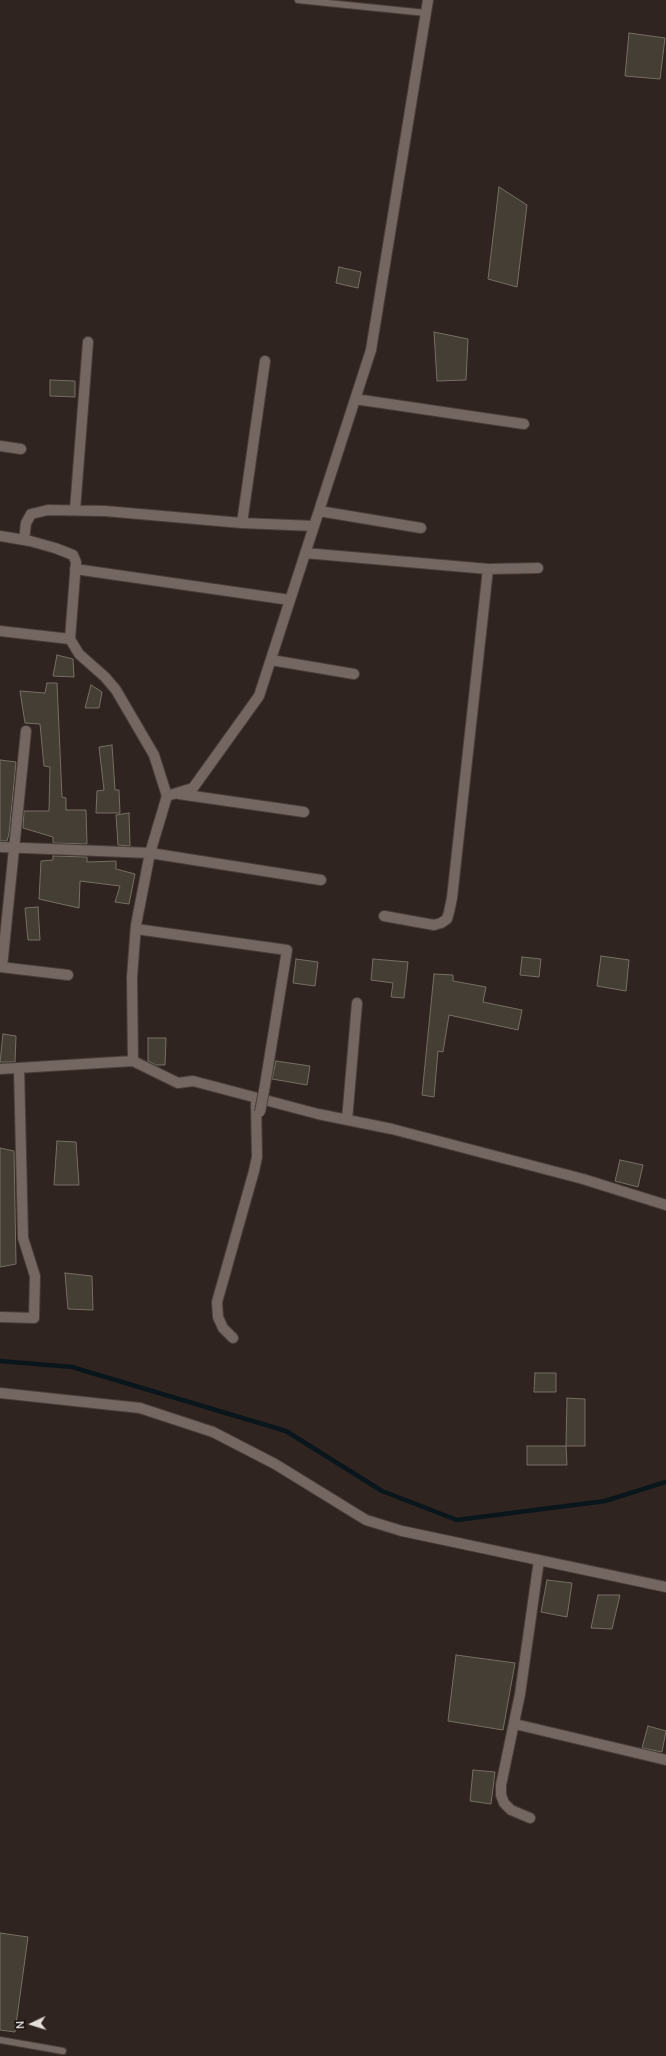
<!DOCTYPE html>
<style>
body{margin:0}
#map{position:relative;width:666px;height:2056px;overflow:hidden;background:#302420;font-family:Manrope,sans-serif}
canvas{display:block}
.north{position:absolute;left:12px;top:2004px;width:40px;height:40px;-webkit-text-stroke:3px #140f0d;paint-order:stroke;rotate:266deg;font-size:11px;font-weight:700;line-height:16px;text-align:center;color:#e4dcd9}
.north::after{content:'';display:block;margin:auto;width:14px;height:18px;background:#e4dcd9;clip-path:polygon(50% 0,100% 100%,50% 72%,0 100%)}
</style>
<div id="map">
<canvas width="666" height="2056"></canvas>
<div class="north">N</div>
</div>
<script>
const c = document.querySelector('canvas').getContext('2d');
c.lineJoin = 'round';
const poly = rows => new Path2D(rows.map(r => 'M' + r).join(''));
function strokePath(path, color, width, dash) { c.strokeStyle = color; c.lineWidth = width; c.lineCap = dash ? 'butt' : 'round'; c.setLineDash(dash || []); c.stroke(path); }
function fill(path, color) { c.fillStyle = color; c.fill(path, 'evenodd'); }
strokePath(poly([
 [0,1361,72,1367,286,1431,382,1491,457,1520,605,1501,666,1482]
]), '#09161c', 4.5);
const building = poly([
 [629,33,665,38,660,79,625,76,629,33],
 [499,187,527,205,517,287,488,279,499,187],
 [339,267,361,272,358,288,336,283,339,267],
 [434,332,468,339,466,380,437,381,434,332],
 [50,380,75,381,75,397,50,396,50,380],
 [57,655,73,659,74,677,53,676,57,655],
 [47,683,57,683,62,797,66,798,66,810,86,810,87,844,53,843,53,837,23,828,24,811,49,811,50,767,44,766,40,724,25,723,20,691,45,693,47,683],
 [91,685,102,692,99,708,85,708,91,685],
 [112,745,115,790,119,790,120,813,96,813,97,791,104,790,99,747,112,745],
 [0,760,16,762,9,834,7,841,0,841,0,760],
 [129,813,130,846,118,845,116,815,129,813],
 [53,856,87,857,87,862,116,861,116,869,135,874,129,904,115,902,120,886,80,881,79,908,39,899,41,861,53,860,53,856],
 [38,907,40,940,28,940,25,908,38,907],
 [601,956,629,960,626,991,597,986,601,956],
 [522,957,541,959,539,977,520,975,522,957],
 [296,959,318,962,315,986,293,983,296,959],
 [373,959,408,962,404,998,391,997,393,983,371,980,373,959],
 [434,974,453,975,453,981,486,987,483,1002,522,1010,518,1030,449,1015,443,1052,438,1051,434,1097,422,1095,434,974],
 [3,1034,16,1036,15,1062,0,1062,3,1034],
 [148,1038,166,1038,165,1065,156,1065,148,1061,148,1038],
 [276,1061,310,1066,307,1085,272,1079,276,1061],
 [57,1141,76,1142,79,1185,54,1185,57,1141],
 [0,1148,14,1151,16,1264,0,1267,0,1148],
 [620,1160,643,1165,638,1187,615,1181,620,1160],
 [65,1273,92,1276,93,1310,68,1309,65,1273],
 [535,1373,556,1373,556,1392,534,1392,535,1373],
 [567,1398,585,1399,585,1446,566,1446,567,1398],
 [527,1446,566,1446,567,1465,527,1465,527,1446],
 [547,1580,572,1583,567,1617,541,1612,547,1580],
 [598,1595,620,1595,612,1629,591,1628,598,1595],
 [456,1655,515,1663,503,1730,448,1721,456,1655],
 [648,1726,666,1731,662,1752,642,1748,648,1726],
 [473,1770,495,1772,491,1804,470,1801,473,1770],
 [0,1933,28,1937,15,2032,0,2030,0,1933]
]);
fill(building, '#443e34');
strokePath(building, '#766f64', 1);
const lane = poly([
 [298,0,426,13],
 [0,2040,63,2051]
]);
const street = poly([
 [355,399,524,424],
 [0,446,21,449],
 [75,510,88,342],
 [319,511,421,528],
 [242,523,265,361],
 [0,536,30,541,55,548,73,555,76,562,70,639,79,654,105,677,116,690,154,755,167,796],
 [24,540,26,523,31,514,48,510,105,511,242,523,314,526],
 [305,553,488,569,538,568],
 [75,569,290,600],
 [0,631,70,639],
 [271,660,354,674],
 [179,794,304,812],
 [0,847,150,853,321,880],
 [384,916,434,925,441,923,447,919,449,912,452,898,488,569],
 [136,929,287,950,265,1085],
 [0,967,68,975],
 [2,967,26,731],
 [133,1061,178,1083,193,1081,318,1114,392,1129,583,1179,666,1205],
 [0,1069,133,1061,132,977,136,925,150,853,167,796,193,788,259,696,371,350,428,0],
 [347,1120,357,1003],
 [0,1317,34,1318,35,1276,23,1238,19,1068],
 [233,1338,223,1328,218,1317,217,1302,254,1171,257,1157,256,1103],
 [0,1393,140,1408,213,1432,275,1464,366,1520,402,1531,666,1587],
 [515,1724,666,1760],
 [530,1818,511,1810,504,1803,501,1795,501,1785,520,1694,539,1560]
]);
strokePath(lane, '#483f3b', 8);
strokePath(street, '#483f3b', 12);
strokePath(lane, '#746762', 6);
strokePath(street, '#746762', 10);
const streetBridge = poly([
 [260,1112,265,1085]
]);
strokePath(streetBridge, '#483f3b', 12, []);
strokePath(streetBridge, '#746762', 10);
</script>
